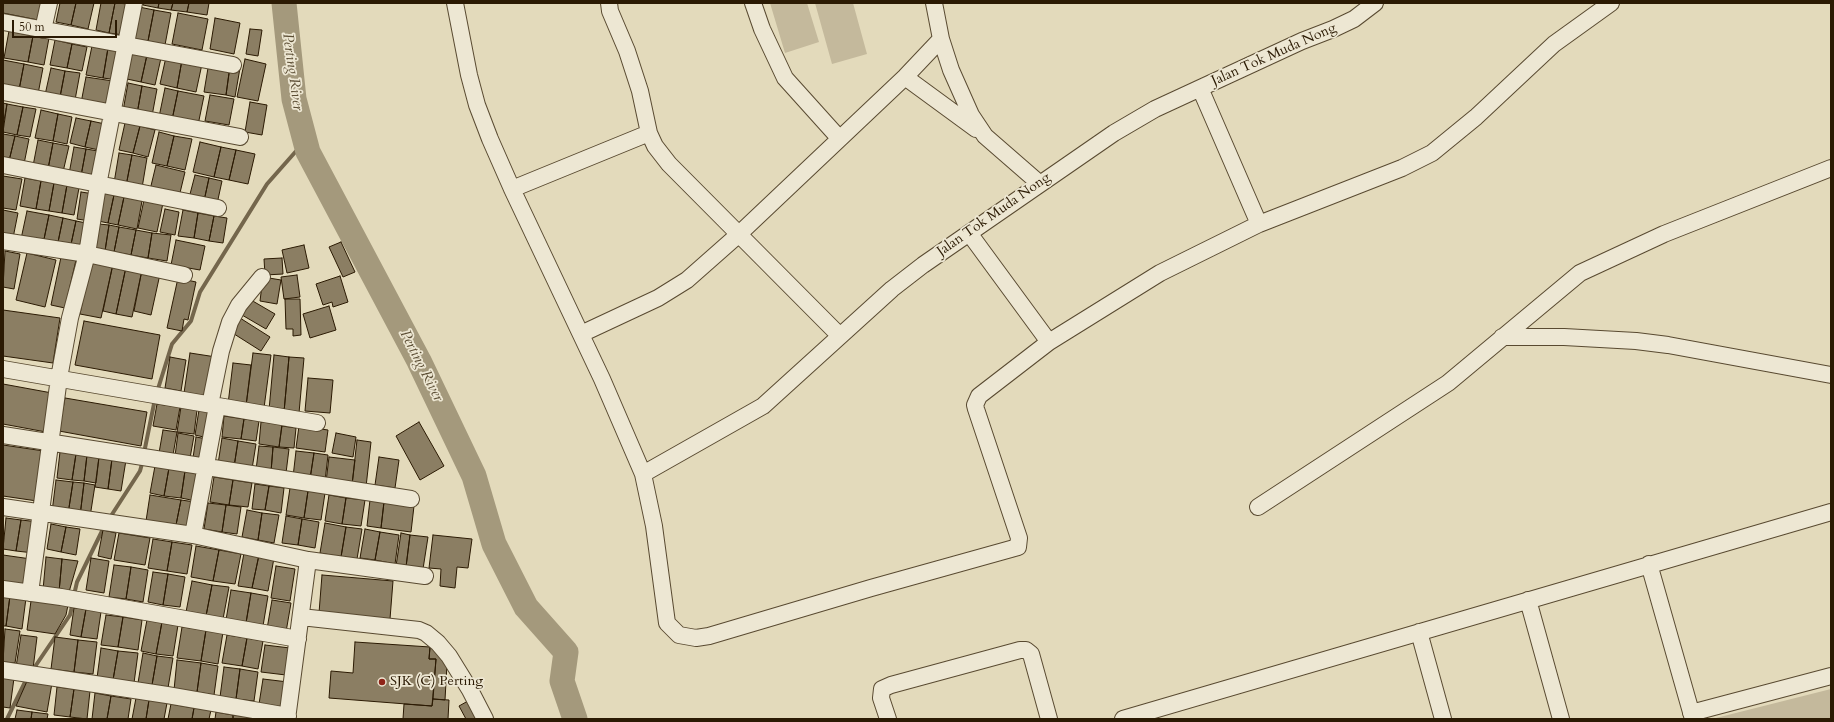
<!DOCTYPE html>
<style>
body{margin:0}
#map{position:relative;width:1834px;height:722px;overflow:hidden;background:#e3dabb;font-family:Cardo,serif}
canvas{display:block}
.frame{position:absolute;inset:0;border:4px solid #2b1a03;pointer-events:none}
.scale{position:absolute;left:12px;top:20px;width:105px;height:18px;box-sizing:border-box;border:2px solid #2b1a03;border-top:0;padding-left:5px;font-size:12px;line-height:14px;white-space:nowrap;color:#2b1a03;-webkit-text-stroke:3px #ede7d3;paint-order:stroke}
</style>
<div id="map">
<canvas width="1834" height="722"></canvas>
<div class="frame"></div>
<div class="scale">50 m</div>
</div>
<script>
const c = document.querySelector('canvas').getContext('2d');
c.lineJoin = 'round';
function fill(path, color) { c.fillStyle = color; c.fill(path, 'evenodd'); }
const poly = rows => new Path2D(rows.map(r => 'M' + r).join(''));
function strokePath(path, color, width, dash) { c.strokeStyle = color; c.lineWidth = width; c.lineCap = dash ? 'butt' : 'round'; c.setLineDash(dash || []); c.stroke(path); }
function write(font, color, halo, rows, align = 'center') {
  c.font = font + ' Cardo,serif'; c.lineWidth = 3.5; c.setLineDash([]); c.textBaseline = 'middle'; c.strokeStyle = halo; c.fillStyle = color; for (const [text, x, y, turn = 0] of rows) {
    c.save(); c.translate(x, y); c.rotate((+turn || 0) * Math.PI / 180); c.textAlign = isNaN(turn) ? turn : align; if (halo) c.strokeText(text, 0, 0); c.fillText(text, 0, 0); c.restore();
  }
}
fill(poly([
 [770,3,807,3,819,42,785,53],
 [815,3,853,3,867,54,832,64],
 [1831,689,1831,719,1712,719]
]), '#c4b99c');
strokePath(poly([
 [157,392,172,344,191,321,200,292,267,184,305,141],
 [144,453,155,399],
 [109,519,140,471,143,460],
 [74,595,77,582,104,527],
 [32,671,70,615,73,602],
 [7,719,27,678]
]), '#74664c', 4);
strokePath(poly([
 [284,3,294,99,308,152,419,361,474,476,494,544,526,607,566,652,562,681,575,719]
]), '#a4997c', 25);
const building = poly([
 [3,3,47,3,43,21,3,13,3,3],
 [60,3,76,3,71,25,56,22,60,3],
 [76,3,94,3,88,29,71,25,76,3],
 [101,3,115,3,109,33,96,30,101,3],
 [115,3,129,4,123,35,109,33,115,3],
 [143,3,159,3,158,8,143,5,143,3],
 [159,3,173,3,171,10,158,8,159,3],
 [173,3,189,3,187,12,171,10,173,3],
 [189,3,209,3,207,15,187,12,189,3],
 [139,7,154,10,148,41,133,39,139,7],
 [154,10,171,13,165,45,148,41,154,10],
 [178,13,208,19,202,50,172,44,178,13],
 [215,18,240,23,234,54,210,49,215,18],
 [250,29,262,30,258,56,246,54,250,29],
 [9,31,33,36,28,62,4,58,9,31],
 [33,36,49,38,44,65,28,62,33,36],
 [55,40,72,44,67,68,50,65,55,40],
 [72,44,87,47,82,71,67,68,72,44],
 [92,46,108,48,103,78,86,75,92,46],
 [108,48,123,51,118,80,103,78,108,48],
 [132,52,147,55,141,82,127,79,132,52],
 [147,55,161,58,155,85,141,82,147,55],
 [166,57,182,60,177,88,160,84,166,57],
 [245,59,266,64,258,101,237,97,245,59],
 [3,60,24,64,19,90,3,87,3,60],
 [182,60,202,64,196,92,177,88,182,60],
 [209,62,230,66,226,95,204,92,209,62],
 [24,64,43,68,38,94,19,90,24,64],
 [230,66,240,68,235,97,226,95,230,66],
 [51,68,65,71,60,97,45,95,51,68],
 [65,71,80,73,75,100,60,97,65,71],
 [86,77,113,81,108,108,81,103,86,77],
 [128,83,142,86,137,114,123,111,128,83],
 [142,86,157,89,152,116,137,114,142,86],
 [165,88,178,91,172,120,159,117,165,88],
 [178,91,204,96,198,125,172,120,178,91],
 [210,95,234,99,229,125,205,121,210,95],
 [250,102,267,105,262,135,245,132,250,102],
 [3,103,7,104,3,126,3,103],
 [7,104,23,107,17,135,3,132,7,104],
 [23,107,36,109,30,137,17,135,23,107],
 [41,110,58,114,53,141,35,138,41,110],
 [58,114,72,117,67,144,53,141,58,114],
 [76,118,91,121,85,147,70,143,76,118],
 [91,121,105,124,99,150,85,147,91,121],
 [125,123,140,126,133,153,119,150,125,123],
 [140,126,155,130,148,157,133,153,140,126],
 [159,132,174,136,167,166,152,163,159,132],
 [3,134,15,136,9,161,3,160,3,134],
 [15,136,29,139,24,164,9,161,15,136],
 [174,136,192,139,185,170,167,166,174,136],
 [38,140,53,143,48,169,33,166,38,140],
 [200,142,221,147,214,177,193,172,200,142],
 [53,143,69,146,63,172,48,169,53,143],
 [74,147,86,149,81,176,69,174,74,147],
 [221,147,236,150,229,180,214,177,221,147],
 [86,149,98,151,93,178,81,176,86,149],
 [236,150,255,154,248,184,229,180,236,150],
 [119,153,132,155,126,186,114,183,119,153],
 [132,155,147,158,142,188,126,186,132,155],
 [156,165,185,172,179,197,150,190,156,165],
 [195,175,209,178,204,201,189,198,195,175],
 [3,176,22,179,16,210,3,208,3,176],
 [25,178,41,181,36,209,20,206,25,178],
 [209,178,222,181,217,204,204,201,209,178],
 [41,181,54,183,49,211,36,209,41,181],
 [54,183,67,185,62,213,49,211,54,183],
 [67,185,79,188,74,215,62,213,67,185],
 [81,192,94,194,90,221,77,219,81,192],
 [104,193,114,195,108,223,98,221,104,193],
 [114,195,124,197,118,225,108,223,114,195],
 [124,197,142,201,137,229,118,225,124,197],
 [144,200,163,203,157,232,138,228,144,200],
 [165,209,179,212,175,235,160,232,165,209],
 [3,210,18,213,13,238,3,236,3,210],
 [183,210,198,213,194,238,178,236,183,210],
 [27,211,49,215,43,244,21,239,27,211],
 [198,213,214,216,209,241,194,238,198,213],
 [49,215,63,218,57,247,43,244,49,215],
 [214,216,227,218,223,243,209,241,214,216],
 [63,218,76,221,70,249,57,247,63,218],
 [76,221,91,224,85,252,70,249,76,221],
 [99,224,109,225,105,251,95,249,99,224],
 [109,225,119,227,114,252,105,251,109,225],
 [119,227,136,230,131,255,114,252,119,227],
 [136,230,152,233,148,258,131,255,136,230],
 [152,233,171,235,167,261,148,258,152,233],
 [176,240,205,246,200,270,171,265,176,240],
 [341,242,355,272,343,277,329,247,341,242],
 [304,245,309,268,287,273,282,250,304,245],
 [5,251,20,254,14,289,3,287,5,251],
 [27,253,56,260,45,307,16,300,27,253],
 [61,257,76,260,65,308,51,305,61,257],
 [282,258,283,274,265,275,264,259,282,258],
 [91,260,113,264,101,318,80,314,91,260],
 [113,264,126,267,116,314,103,311,113,264],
 [126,267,142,270,132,317,116,314,126,267],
 [142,270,160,274,151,315,134,311,142,270],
 [297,275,300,297,284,299,281,277,297,275],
 [340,276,348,302,333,307,332,302,323,305,316,284,340,276],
 [263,277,281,280,277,304,260,301,263,277],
 [178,278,196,282,188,320,184,319,182,331,167,328,178,278],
 [285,299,300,299,301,335,293,336,293,329,286,329,285,299],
 [251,300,275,314,266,329,242,315,251,300],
 [329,306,336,330,310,338,303,314,329,306],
 [3,310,60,318,53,363,3,356,3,310],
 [240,318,270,337,261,351,231,332,240,318],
 [84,321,160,335,152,379,75,365,84,321],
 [190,353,216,357,209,397,184,393,190,353],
 [253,353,271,355,264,408,246,406,253,353],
 [274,355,289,357,284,412,269,410,274,355],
 [170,357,186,360,181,391,165,388,170,357],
 [289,357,304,358,299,413,284,412,289,357],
 [233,363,251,365,246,406,228,404,233,363],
 [308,378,333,380,330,413,305,411,308,378],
 [3,384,52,393,46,432,3,424,3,384],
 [65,398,147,412,141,446,59,431,65,398],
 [157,404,180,407,176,430,153,426,157,404],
 [181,407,197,410,194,434,177,432,181,407],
 [199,410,213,412,208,438,195,435,199,410],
 [224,416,244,419,241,439,222,437,224,416],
 [244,419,259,421,256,441,241,439,244,419],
 [261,422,282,424,279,447,259,444,261,422],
 [419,422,444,466,420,480,396,436,419,422],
 [282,426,296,428,294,448,279,447,282,426],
 [299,426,328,430,325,452,296,448,299,426],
 [163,430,177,432,173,455,159,453,163,430],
 [178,433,194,436,190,458,175,456,178,433],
 [336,433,356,437,353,457,332,453,336,433],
 [196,437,207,439,203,460,193,458,196,437],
 [222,438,238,441,234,467,218,464,222,438],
 [357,440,371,442,366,487,352,485,357,440],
 [238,441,256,444,252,469,234,467,238,441],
 [3,445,44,451,37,501,3,496,3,445],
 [259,446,273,447,271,472,256,470,259,446],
 [273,447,289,449,286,473,271,472,273,447],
 [296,451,314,453,310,479,293,477,296,451],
 [60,452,76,454,72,480,57,478,60,452],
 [314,453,328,455,325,481,310,479,314,453],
 [76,454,87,455,84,481,72,480,76,454],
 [87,455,99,457,96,483,84,481,87,455],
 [99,457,112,459,108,489,95,487,99,457],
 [329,457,355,460,352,485,326,482,329,457],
 [379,457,399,460,395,488,375,485,379,457],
 [112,459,126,460,121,491,108,489,112,459],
 [155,466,169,468,164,496,150,493,155,466],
 [169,468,185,471,181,498,164,496,169,468],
 [185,471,201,473,196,501,181,498,185,471],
 [214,477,233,480,229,505,210,502,214,477],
 [56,480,73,482,68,514,52,512,56,480],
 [233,480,252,483,248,507,229,505,233,480],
 [73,482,84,483,80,516,68,514,73,482],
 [84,483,95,485,90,517,80,516,84,483],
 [255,484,269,486,265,510,252,509,255,484],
 [269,486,284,488,281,513,265,510,269,486],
 [290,488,308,491,304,518,286,515,290,488],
 [308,491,325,493,321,520,304,518,308,491],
 [150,495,181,500,176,525,146,521,150,495],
 [329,495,346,498,342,524,325,521,329,495],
 [346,498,365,500,361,526,342,524,346,498],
 [181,500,195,502,191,528,176,525,181,500],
 [370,500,384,502,381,528,367,526,370,500],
 [384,502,414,506,411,532,381,528,384,502],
 [208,503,226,505,222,532,204,529,208,503],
 [226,505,241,507,237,534,222,532,226,505],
 [247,510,262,513,258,540,242,537,247,510],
 [262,513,279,515,274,543,258,540,262,513],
 [286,516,302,519,298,545,282,543,286,516],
 [6,518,21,520,16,551,3,549,6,518],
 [302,519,319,522,315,548,298,545,302,519],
 [21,520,39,522,34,553,16,551,21,520],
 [325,523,346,527,341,557,320,553,325,523],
 [51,524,66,527,61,552,47,549,51,524],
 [66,527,80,529,76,555,61,552,66,527],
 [346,527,362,529,357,559,341,557,346,527],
 [365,529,380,532,375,560,360,558,365,529],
 [103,530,116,533,111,559,98,556,103,530],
 [380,532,399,535,395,564,375,560,380,532],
 [119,533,150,538,145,565,114,560,119,533],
 [401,533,410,535,406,567,396,566,401,533],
 [410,535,428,537,423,569,406,567,410,535],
 [433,535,472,539,468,568,457,567,455,588,440,586,441,569,429,568,433,535],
 [153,539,172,542,167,571,148,568,153,539],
 [172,542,192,545,187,574,167,571,172,542],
 [196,546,219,550,213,581,191,577,196,546],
 [219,550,241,554,235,584,213,581,219,550],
 [244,553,259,555,252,588,238,586,244,553],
 [3,555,31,559,27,587,3,583,3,555],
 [259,555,274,558,268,591,252,588,259,555],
 [46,557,62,559,59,592,43,590,46,557],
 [91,558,109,561,104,593,86,590,91,558],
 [62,559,78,561,69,592,59,592,62,559],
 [114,565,131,567,126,599,109,597,114,565],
 [276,566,295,569,290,601,271,598,276,566],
 [131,567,148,570,143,602,126,599,131,567],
 [153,572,168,574,163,605,148,602,153,572],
 [168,574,185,577,180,607,163,605,168,574],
 [322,575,393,581,390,619,319,613,322,575],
 [192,581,212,585,206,616,186,612,192,581],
 [212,585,229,587,223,619,206,616,212,585],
 [231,590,251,593,246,623,226,620,231,590],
 [251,593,268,596,263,626,246,623,251,593],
 [3,595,10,596,6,626,3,626,3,595],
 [10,596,26,598,22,629,6,626,10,596],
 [272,600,291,603,286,632,267,629,272,600],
 [31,601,68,605,66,615,55,634,27,630,31,601],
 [74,608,86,609,81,637,70,635,74,608],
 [86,609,101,612,97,639,81,637,86,609],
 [106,615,123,617,118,647,101,645,106,615],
 [123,617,142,620,138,650,118,647,123,617],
 [147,620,162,622,156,654,141,651,147,620],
 [162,622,178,625,173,656,156,654,162,622],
 [182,627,206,630,201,661,177,658,182,627],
 [5,629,20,631,15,663,3,662,5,629],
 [206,630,223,632,218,664,201,661,206,630],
 [21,635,37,637,33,669,16,667,21,635],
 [227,635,247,638,242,666,222,663,227,635],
 [55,637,78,640,74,672,51,669,55,637],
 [247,638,263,641,258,669,242,666,247,638],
 [78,640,97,642,93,674,74,672,78,640],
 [355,642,430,647,429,659,436,659,432,706,329,698,331,671,353,673,355,642],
 [265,645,290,648,286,675,261,672,265,645],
 [430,647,447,664,445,700,433,699,436,659,429,659,430,647],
 [101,648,118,651,113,680,97,678,101,648],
 [118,651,138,653,134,683,113,680,118,651],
 [143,653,157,656,152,685,138,683,143,653],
 [157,656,173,658,168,688,152,685,157,656],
 [177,660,201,663,197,692,174,690,177,660],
 [201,663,218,666,214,695,197,692,201,663],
 [224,667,240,669,236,699,220,697,224,667],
 [240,669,258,672,254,701,236,699,240,669],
 [3,677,14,678,10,708,3,707,3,677],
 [28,679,52,683,47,712,16,706,28,679],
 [263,679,288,682,284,708,259,704,263,679],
 [57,687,74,689,70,717,54,715,57,687],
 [74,689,90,691,87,719,70,717,74,689],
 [95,693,111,696,107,719,92,719,95,693],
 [111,696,131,699,128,719,107,719,111,696],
 [136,698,149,700,146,719,132,719,136,698],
 [433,699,449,700,448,719,403,719,404,704,432,706,433,699],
 [149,700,167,703,164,719,146,719,149,700],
 [468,701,478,719,466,719,459,706,468,701],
 [171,704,194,708,192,719,168,719,171,704],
 [194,708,211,710,209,719,192,719,194,708],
 [17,710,32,712,31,719,15,719,17,710],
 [32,712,48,714,47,719,31,719,32,712],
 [216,712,233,715,233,719,215,719,216,712],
 [233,715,251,717,250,719,233,719,233,715]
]);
fill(building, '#8b7e63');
strokePath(building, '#2b1a03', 1);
const street = poly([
 [455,3,469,75,477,105,490,139,512,189,602,379,643,474,654,526,667,623,679,635,696,638,709,636,871,588,1018,547,1019,538,976,409,975,405,979,396,1049,342,1160,273,1259,224,1402,168,1432,153,1476,117,1554,44,1611,3],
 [609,3,610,11,627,51,640,91,649,133,655,146,669,164,840,336],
 [753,3,762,29,785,78,839,138],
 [934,3,941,39,951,70,971,115,985,136,1039,183],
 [3,22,233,65],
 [43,30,49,3],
 [905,77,976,129],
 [1200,88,1259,224],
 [3,92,240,137],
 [3,165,218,208],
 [512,189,649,133],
 [969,233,1049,342],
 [3,241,87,254,184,275],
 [581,334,658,298,687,280,738,235,905,77,941,39],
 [1502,337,1564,337,1636,341,1668,345,1831,375],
 [3,369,317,423],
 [210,405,221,351,230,322,239,305,262,277],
 [3,435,411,499],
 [643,474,763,406,892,289,923,265,1114,133,1155,109,1302,41,1333,29,1354,19,1375,3],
 [3,507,193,535,308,560,425,576],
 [1258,507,1448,383,1580,273,1664,234,1831,168],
 [193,535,217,406],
 [1649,564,1693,719],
 [3,589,61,597,298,639],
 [30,593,59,378,70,318,87,254,98,185,134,3],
 [1528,600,1561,719],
 [301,617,419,630,426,633,438,643,449,656,470,690,485,719],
 [1419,632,1443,719],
 [3,670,167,695,288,716],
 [1691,713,1831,676],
 [287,719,308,560],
 [888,719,881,698,882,689,891,685,1020,650,1026,650,1031,654,1049,719],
 [1123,719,1831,512]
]);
strokePath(street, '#594a31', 18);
strokePath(street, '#ede7d3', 16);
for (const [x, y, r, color] of [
 [382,682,4,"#8f2418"]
]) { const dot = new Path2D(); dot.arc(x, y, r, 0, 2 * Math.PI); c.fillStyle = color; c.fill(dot); strokePath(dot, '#ede7d3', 1.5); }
write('14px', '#2b1a03', '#ede7d3', [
 ["Jalan Tok Muda Nong",1274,55,-24],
 ["Jalan Tok Muda Nong",994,215,-35]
]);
write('14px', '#2b1a03', '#ede7d3', [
 ["SJK (C) Perting",390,682]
], 'left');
write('italic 15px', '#5b4d33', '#ede7d3', [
 ["Perting River",292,72,82],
 ["Perting River",421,366,63]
]);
</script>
